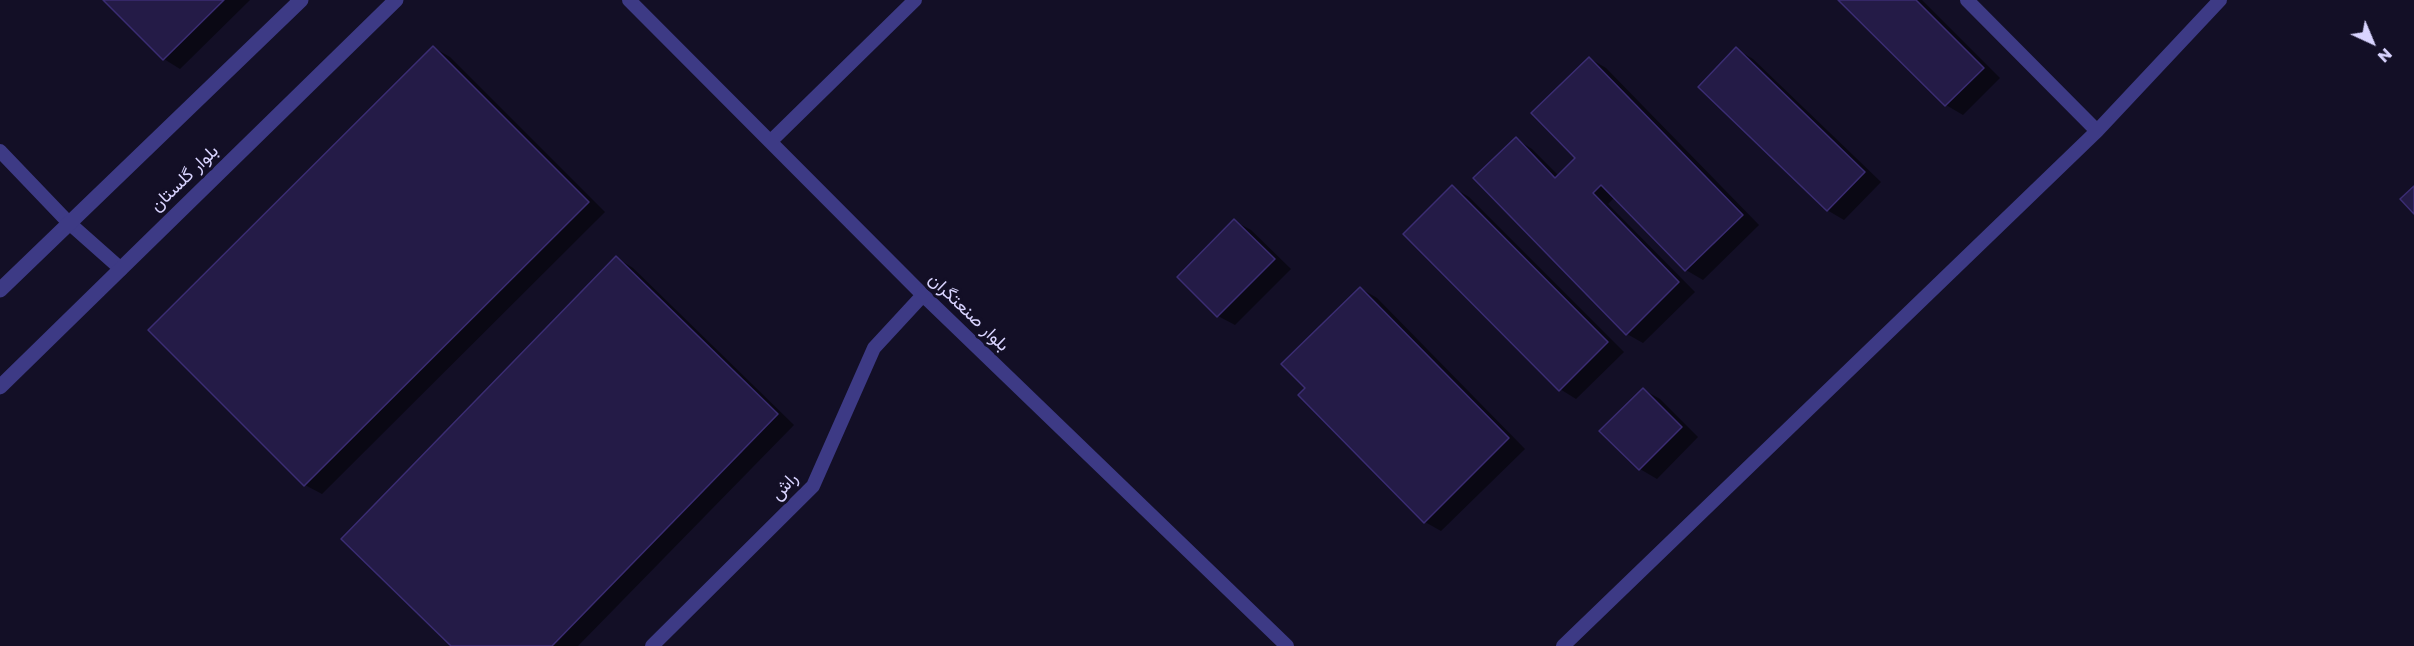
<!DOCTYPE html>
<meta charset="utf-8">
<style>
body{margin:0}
#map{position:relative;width:2414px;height:646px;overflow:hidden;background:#130f26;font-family:Poppins,sans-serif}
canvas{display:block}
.north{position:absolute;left:2342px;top:12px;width:60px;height:60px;-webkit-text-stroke:4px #130f26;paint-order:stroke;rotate:136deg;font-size:16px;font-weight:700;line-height:24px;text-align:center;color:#d9d4ff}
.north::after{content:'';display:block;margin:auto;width:21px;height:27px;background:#d9d4ff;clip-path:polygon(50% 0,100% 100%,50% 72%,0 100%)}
</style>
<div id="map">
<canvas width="2414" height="646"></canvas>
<div class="north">N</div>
</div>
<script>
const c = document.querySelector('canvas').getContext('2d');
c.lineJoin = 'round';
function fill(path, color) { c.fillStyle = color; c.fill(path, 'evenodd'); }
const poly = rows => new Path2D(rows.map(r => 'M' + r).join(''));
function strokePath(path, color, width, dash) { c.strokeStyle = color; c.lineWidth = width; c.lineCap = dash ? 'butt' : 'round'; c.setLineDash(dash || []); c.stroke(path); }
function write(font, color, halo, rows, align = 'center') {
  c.font = font + ' Poppins,Vazirmatn,sans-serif'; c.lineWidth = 6; c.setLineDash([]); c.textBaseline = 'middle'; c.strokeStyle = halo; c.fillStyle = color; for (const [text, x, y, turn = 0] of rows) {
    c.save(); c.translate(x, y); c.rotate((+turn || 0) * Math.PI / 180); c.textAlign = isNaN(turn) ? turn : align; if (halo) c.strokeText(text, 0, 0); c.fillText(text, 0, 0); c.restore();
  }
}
fill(poly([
 [105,0,250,0,180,69,164,59],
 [1841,0,1922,0,2000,78,1963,115,1946,105],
 [434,48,450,57,605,212,322,494,305,485],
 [1736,49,1753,59,1881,182,1844,220,1827,210],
 [1589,58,1606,68,1759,225,1703,280,1686,270,1615,197,1608,204,1695,292,1643,343,1627,334,1516,139,1532,149,1559,176,1578,158],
 [1452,187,1469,197,1624,352,1576,399,1560,389],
 [1234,221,1251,230,1291,269,1235,325,1218,316],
 [617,258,633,268,794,425,578,646,453,646],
 [1360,288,1377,298,1525,449,1441,531,1425,522,1307,388],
 [1644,390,1660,399,1698,437,1657,479,1640,469,1602,431]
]), '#0007');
const building = poly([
 [103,0,224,0,163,60,103,0],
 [1838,0,1916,0,1984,68,1945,106,1838,0],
 [433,46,589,202,304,486,148,330,433,46],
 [1736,47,1865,172,1827,211,1698,87,1736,47],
 [1589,57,1743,215,1685,271,1601,185,1593,193,1679,282,1626,335,1473,178,1516,137,1555,178,1575,158,1531,113,1589,57],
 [1452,185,1608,342,1559,391,1403,234,1452,185],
 [2414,186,2414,214,2400,199,2414,186],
 [1234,219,1275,259,1217,317,1177,277,1234,219],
 [616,256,778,414,552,646,451,646,341,539,616,256],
 [1360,287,1509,438,1424,523,1298,395,1305,388,1281,364,1360,287],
 [1643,388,1682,427,1639,470,1599,431,1643,388]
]);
fill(building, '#241b47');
strokePath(building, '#3b2d73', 1.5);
strokePath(poly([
 [629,0,923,295,1287,646],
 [1967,0,2097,131],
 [771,141,915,0],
 [0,151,68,222,121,269],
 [652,646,813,486,874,348,923,295],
 [1563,646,2097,131,2220,0]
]), '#3d3a85', 14);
strokePath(poly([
 [0,290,301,0],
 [0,387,396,0]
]), '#3d3a85', 15);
write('18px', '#d9d4ff', '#130f26', [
 ["بلوار گلستان",185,179,-44],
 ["بلوار صنعتگران",968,313,44],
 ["راش",785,487,-47]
]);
</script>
